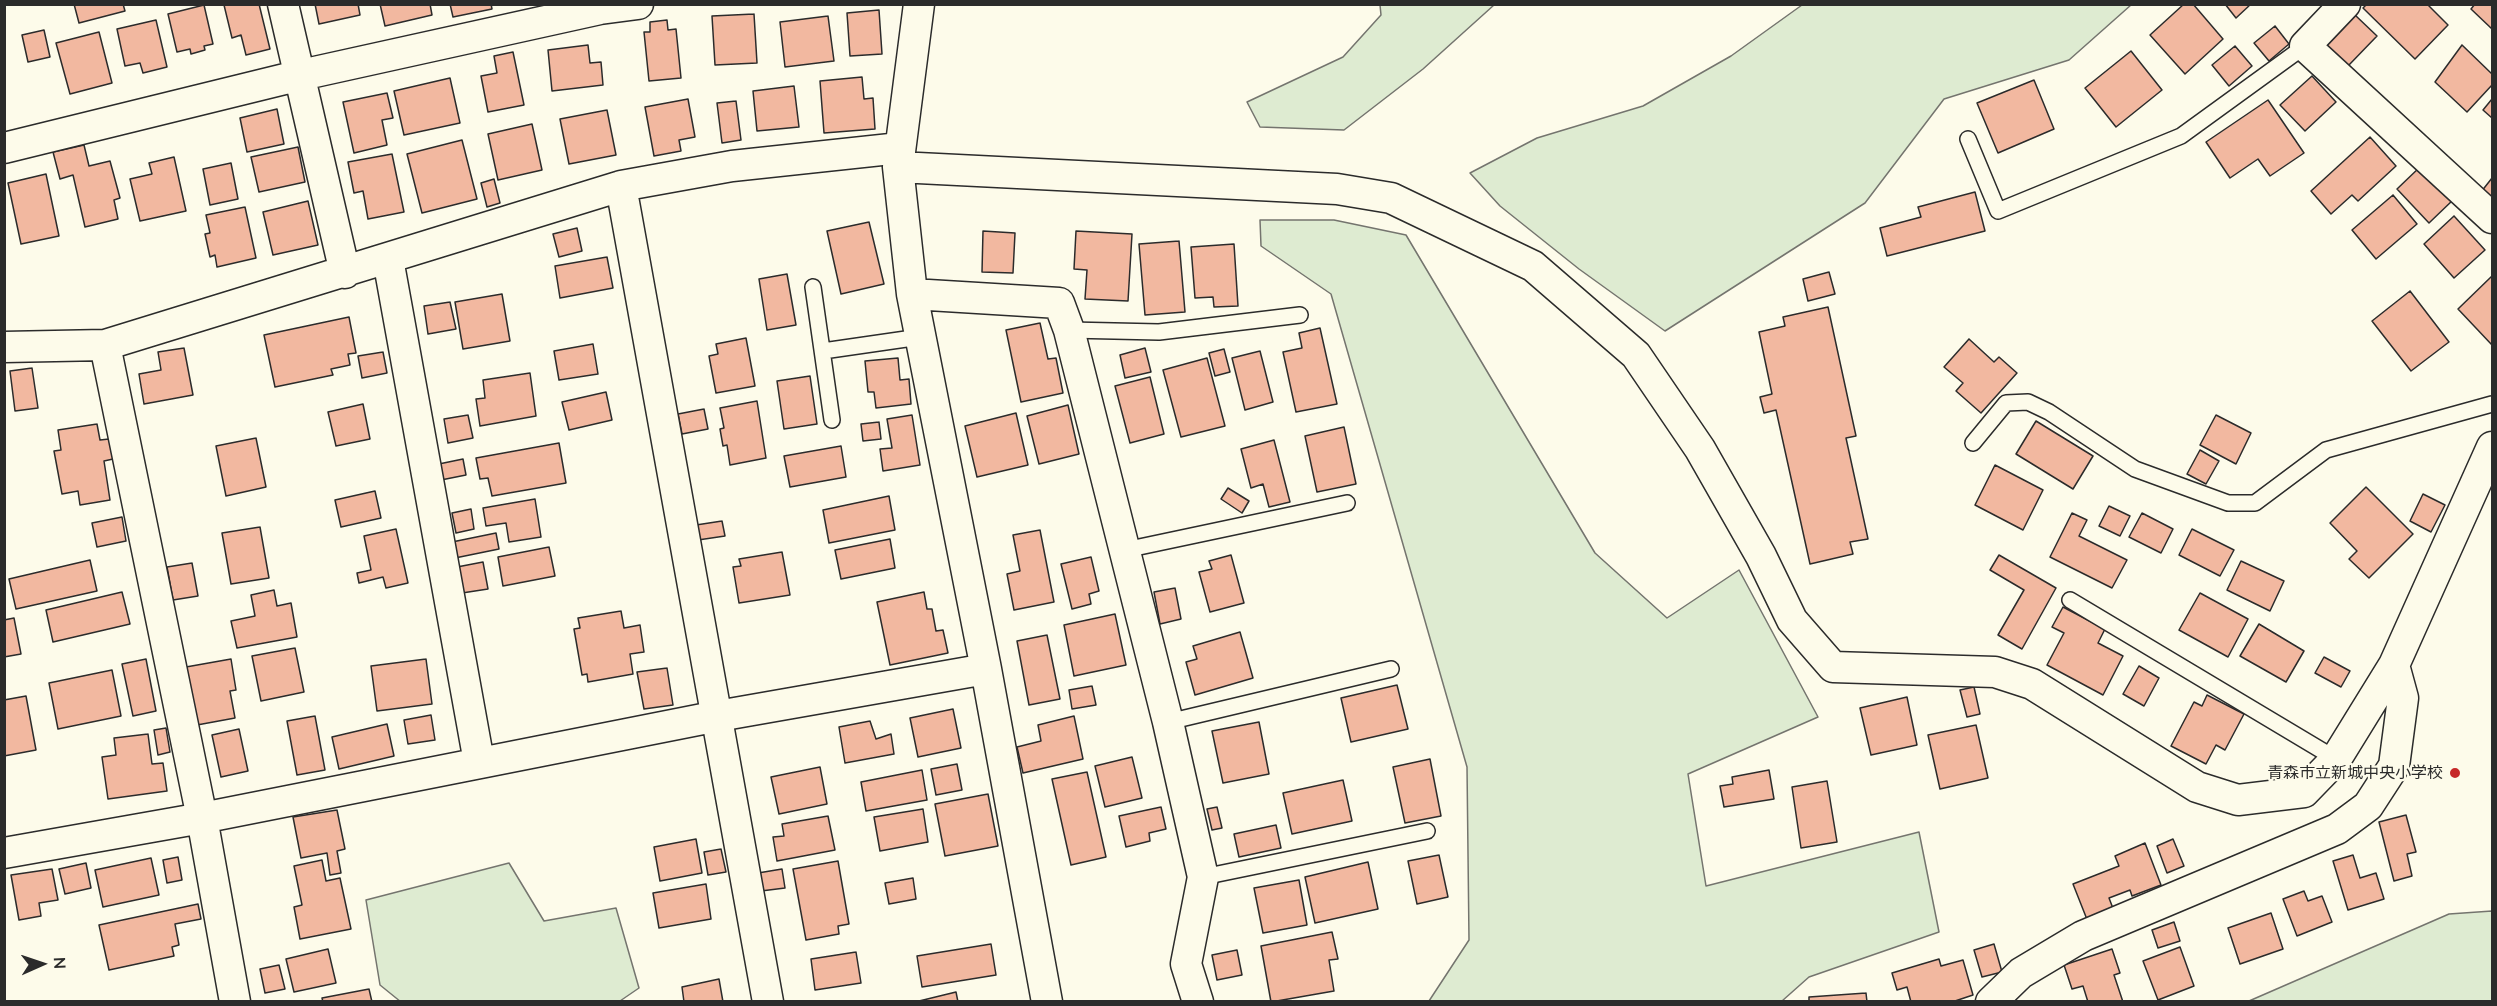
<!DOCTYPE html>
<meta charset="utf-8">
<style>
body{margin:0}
#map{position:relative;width:2497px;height:1006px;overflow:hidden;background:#fdfbea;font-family:Mulish,sans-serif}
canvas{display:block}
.frame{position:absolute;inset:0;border:6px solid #2b2b2b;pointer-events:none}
.north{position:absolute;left:12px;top:934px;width:60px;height:60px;-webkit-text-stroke:4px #fdfbea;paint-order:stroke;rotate:87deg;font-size:16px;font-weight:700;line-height:24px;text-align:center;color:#2b2b2b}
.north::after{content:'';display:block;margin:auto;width:21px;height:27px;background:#2b2b2b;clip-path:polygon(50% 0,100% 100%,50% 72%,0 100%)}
</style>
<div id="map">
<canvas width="2497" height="1006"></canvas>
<div class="frame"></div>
<div class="north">N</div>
</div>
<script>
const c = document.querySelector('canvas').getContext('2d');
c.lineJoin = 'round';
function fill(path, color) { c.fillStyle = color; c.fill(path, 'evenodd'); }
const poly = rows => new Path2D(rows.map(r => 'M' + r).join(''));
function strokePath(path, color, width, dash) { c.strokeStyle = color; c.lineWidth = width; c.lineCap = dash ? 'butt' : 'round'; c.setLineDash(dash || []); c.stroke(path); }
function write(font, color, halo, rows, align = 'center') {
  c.font = font + ' Mulish,"Noto Sans JP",sans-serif'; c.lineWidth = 4.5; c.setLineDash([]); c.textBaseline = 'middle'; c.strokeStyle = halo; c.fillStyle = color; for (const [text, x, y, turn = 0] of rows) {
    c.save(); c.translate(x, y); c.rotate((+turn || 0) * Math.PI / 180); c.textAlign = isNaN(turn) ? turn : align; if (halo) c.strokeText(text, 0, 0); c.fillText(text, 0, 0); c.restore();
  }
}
const green = poly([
 [1380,5,1494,5,1423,69,1344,130,1260,127,1247,102,1343,57,1381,15,1380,5],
 [1802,5,2131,5,2069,60,1944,99,1865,203,1665,331,1579,269,1500,206,1470,173,1537,138,1643,106,1731,56,1802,5],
 [1260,220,1334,220,1406,235,1595,553,1667,618,1739,570,1818,717,1688,774,1706,886,1919,832,1939,932,1809,977,1782,1001,1429,1001,1469,940,1467,767,1331,294,1261,246,1260,220],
 [509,863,544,921,616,908,639,988,620,1001,401,1002,380,985,366,900,509,863],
 [2492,911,2492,1001,2249,1001,2449,914,2492,911]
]);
fill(green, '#deebd1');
strokePath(green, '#74746e', 1.5);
const building = poly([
 [74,4,123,4,125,11,79,23,74,4],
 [259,4,270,49,246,55,241,35,232,38,224,5,259,4],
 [315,4,358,4,360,15,319,24,315,4],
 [380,4,430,4,432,15,385,26,380,4],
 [450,4,491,4,492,9,453,17,450,4],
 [2184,4,2193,4,2223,39,2185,74,2150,35,2184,4],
 [2225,4,2251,4,2236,18,2225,4],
 [2367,4,2427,4,2448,25,2415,59,2363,8,2367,4],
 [2475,4,2492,4,2492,29,2471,9,2475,4],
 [204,5,213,44,204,46,205,50,191,54,190,49,177,52,168,14,204,5],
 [879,10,882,54,850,56,847,13,879,10],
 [754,14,757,63,715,65,712,16,754,14],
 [2355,15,2377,36,2348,66,2326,45,2355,15],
 [828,16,834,61,785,67,780,22,828,16],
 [156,20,167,67,143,73,140,63,125,66,117,29,156,20],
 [667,20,668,30,676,29,681,78,649,81,644,32,650,32,650,22,667,20],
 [2275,26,2289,44,2269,61,2254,43,2275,26],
 [44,30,50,57,28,62,22,35,44,30],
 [99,32,112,83,70,94,56,43,99,32],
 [588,45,590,63,601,62,603,85,552,91,548,50,588,45],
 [2462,45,2492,74,2492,85,2467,112,2435,82,2462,45],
 [2235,46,2252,66,2229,86,2212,65,2235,46],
 [2131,51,2162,90,2116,127,2085,88,2131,51],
 [513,52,524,105,488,112,481,76,497,73,494,56,513,52],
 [2312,76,2336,102,2305,131,2280,105,2312,76],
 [862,77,864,99,873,98,875,129,824,133,820,81,862,77],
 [450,78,460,123,404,135,394,91,450,78],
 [2034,80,2054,129,1998,153,1977,103,2034,80],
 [794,86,799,127,757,131,753,91,794,86],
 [387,93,393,118,382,120,387,145,354,153,343,102,387,93],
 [688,99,695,137,679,140,681,151,654,156,645,107,688,99],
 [2492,99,2492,118,2483,110,2492,99],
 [2268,100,2304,153,2270,176,2258,159,2230,178,2206,142,2268,100],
 [736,101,741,140,722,143,717,103,736,101],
 [277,109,284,144,247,152,240,118,277,109],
 [607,110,616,155,569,164,560,119,607,110],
 [532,124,542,170,498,180,488,134,532,124],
 [2370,137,2396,166,2358,201,2352,195,2331,214,2311,191,2370,137],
 [462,140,477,199,422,213,407,154,462,140],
 [84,145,89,166,110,161,120,198,114,200,118,219,85,227,73,175,60,179,53,152,84,145],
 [298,147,305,182,259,192,251,157,298,147],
 [392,154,404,212,368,219,363,191,354,193,348,162,392,154],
 [174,157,186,211,140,221,130,179,152,174,149,163,174,157],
 [231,163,238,199,210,205,203,169,231,163],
 [2421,166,2454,199,2429,223,2397,189,2421,166],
 [46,174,59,236,21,244,8,183,46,174],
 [2492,178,2492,202,2481,192,2492,178],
 [494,179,500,203,487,207,481,183,494,179],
 [1975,192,1985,231,1887,256,1880,228,1921,217,1918,207,1975,192],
 [2393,195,2417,224,2376,259,2352,230,2393,195],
 [308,201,318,245,273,255,263,212,308,201],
 [245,207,256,258,217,267,215,255,210,257,205,234,210,233,206,215,245,207],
 [2454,216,2485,250,2454,278,2424,244,2454,216],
 [869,222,884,284,841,294,827,231,869,222],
 [577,228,582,251,559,257,553,234,577,228],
 [983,231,1015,233,1013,273,982,272,983,231],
 [1076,231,1132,234,1128,301,1085,299,1087,270,1074,269,1076,231],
 [1179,241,1185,312,1145,315,1139,244,1179,241],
 [1234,244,1238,306,1214,307,1213,297,1195,298,1191,247,1234,244],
 [607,257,613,288,560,298,555,266,607,257],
 [1829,272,1835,294,1808,301,1803,279,1829,272],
 [787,274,796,325,767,330,759,279,787,274],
 [2492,276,2492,345,2458,309,2492,276],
 [2410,291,2449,342,2411,371,2372,321,2410,291],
 [502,294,510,341,463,349,455,302,502,294],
 [450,302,456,329,428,334,424,306,450,302],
 [1828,307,1856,436,1846,438,1868,539,1850,542,1853,554,1810,564,1776,410,1764,413,1760,397,1772,394,1759,332,1785,326,1783,317,1828,307],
 [349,317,356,353,348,354,350,365,331,369,333,375,275,387,264,335,349,317],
 [1040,323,1048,359,1056,358,1063,393,1021,402,1006,330,1040,323],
 [1320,328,1337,404,1296,412,1283,352,1302,348,1299,333,1320,328],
 [746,338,755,386,716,393,709,356,718,354,716,344,746,338],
 [1969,339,1994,362,1999,357,2017,373,1981,413,1956,391,1963,383,1944,367,1969,339],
 [593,344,598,374,559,380,554,351,593,344],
 [184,348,193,395,144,404,139,374,161,370,158,352,184,348],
 [1145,348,1151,372,1125,378,1120,355,1145,348],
 [1224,349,1230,372,1215,376,1209,353,1224,349],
 [1260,351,1273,402,1245,410,1232,358,1260,351],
 [383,352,387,373,362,378,358,356,383,352],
 [898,358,900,380,909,379,911,404,876,408,874,392,868,392,865,361,898,358],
 [1207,358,1225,426,1181,437,1163,370,1207,358],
 [32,368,38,408,15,411,10,371,32,368],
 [530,373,536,416,480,426,476,399,485,398,483,380,530,373],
 [810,376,817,424,784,429,777,381,810,376],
 [1150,377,1164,434,1130,443,1115,386,1150,377],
 [606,392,612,420,569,430,562,402,606,392],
 [757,401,766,458,730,465,727,445,723,446,720,429,724,428,720,408,757,401],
 [363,404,370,439,336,446,328,412,363,404],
 [1068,405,1079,454,1039,464,1027,416,1068,405],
 [704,409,708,429,682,434,678,414,704,409],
 [1016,413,1028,465,977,477,965,426,1016,413],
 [468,415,473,438,448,443,444,419,468,415],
 [912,415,920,465,883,471,880,449,892,448,887,419,912,415],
 [2216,415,2251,433,2236,464,2200,445,2216,415],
 [2036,421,2093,456,2073,489,2016,454,2036,421],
 [879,422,881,439,863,441,861,424,879,422],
 [97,424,100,440,109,439,113,459,104,461,110,500,80,505,78,491,62,494,54,451,61,450,58,430,97,424],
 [1344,427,1356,484,1317,492,1305,436,1344,427],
 [256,438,266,487,226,496,216,446,256,438],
 [1274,440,1290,502,1269,507,1263,484,1251,488,1241,449,1274,440],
 [559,443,566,483,492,496,488,478,480,479,476,458,559,443],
 [841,446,846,477,790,487,784,456,841,446],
 [2200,450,2219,461,2206,484,2187,474,2200,450],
 [463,459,466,475,436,481,434,465,463,459],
 [1995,465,2043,490,2023,530,1975,505,1995,465],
 [2366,487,2413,534,2369,578,2349,559,2357,551,2330,523,2366,487],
 [1228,488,1249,501,1242,513,1221,499,1228,488],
 [375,491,381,518,341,527,335,500,375,491],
 [2423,494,2445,505,2431,532,2410,521,2423,494],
 [889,496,895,530,829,543,823,510,889,496],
 [535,499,541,537,509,542,506,523,486,526,483,508,535,499],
 [2109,506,2130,516,2120,536,2099,526,2109,506],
 [471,509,474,529,456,533,452,513,471,509],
 [2072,513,2087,520,2079,536,2127,560,2112,588,2050,557,2072,513],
 [2142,513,2173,529,2161,553,2129,537,2142,513],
 [122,517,126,541,97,547,92,523,122,517],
 [722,521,725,536,698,540,696,525,722,521],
 [260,527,269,578,231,584,222,533,260,527],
 [396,529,408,583,386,588,383,577,359,583,357,573,371,570,364,536,396,529],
 [2192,529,2234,550,2220,576,2179,555,2192,529],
 [1040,530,1054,602,1014,610,1007,574,1020,571,1013,535,1040,530],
 [496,533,499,549,455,558,452,542,496,533],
 [890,539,895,568,841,579,835,550,890,539],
 [549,547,555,576,503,586,498,557,549,547],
 [782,552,790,595,739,603,733,567,741,566,739,559,782,552],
 [1231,555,1244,603,1210,612,1199,572,1212,569,1209,561,1231,555],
 [1999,555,2056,588,2022,649,1998,635,2024,590,1990,570,1999,555],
 [1091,557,1099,591,1089,594,1091,604,1072,609,1061,564,1091,557],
 [90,560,97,591,16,609,9,579,90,560],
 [2241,561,2284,581,2270,611,2227,590,2241,561],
 [483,562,488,589,462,593,457,567,483,562],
 [192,563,198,596,173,600,167,567,192,563],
 [1175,588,1181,619,1160,624,1154,592,1175,588],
 [274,590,277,606,291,603,297,637,237,648,231,621,255,616,251,595,274,590],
 [122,592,130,624,53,642,46,610,122,592],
 [924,592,927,609,932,609,936,631,943,630,948,653,890,665,877,602,924,592],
 [2200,593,2248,619,2228,657,2179,630,2200,593],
 [2063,607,2105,629,2098,643,2123,656,2103,695,2047,665,2064,633,2052,627,2063,607],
 [621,611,624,628,640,625,644,652,630,654,633,674,588,682,587,674,582,675,574,629,580,628,578,618,621,611],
 [1115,614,1126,665,1074,676,1064,625,1115,614],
 [14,618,21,654,4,657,4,620,14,618],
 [2259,624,2304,651,2286,682,2240,656,2259,624],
 [1240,632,1253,678,1195,695,1186,662,1197,659,1193,646,1240,632],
 [1047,635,1060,699,1029,705,1017,641,1047,635],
 [295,648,304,692,261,701,252,656,295,648],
 [2324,657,2350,671,2341,687,2315,673,2324,657],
 [146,659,156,711,133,716,122,664,146,659],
 [231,659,236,690,230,691,235,718,197,725,186,667,231,659],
 [426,659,432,704,377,711,371,666,426,659],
 [2139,666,2159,678,2144,706,2123,694,2139,666],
 [667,668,673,705,644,709,637,672,667,668],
 [112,670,121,716,58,729,49,683,112,670],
 [1397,685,1408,729,1351,742,1341,698,1397,685],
 [1092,686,1096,705,1072,709,1069,690,1092,686],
 [1974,687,1980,714,1967,717,1960,690,1974,687],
 [2207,695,2244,714,2225,750,2216,745,2206,764,2171,746,2194,702,2202,706,2207,695],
 [26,696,36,750,4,756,4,700,26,696],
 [1907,697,1917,745,1871,755,1860,708,1907,697],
 [953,709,961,748,918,757,910,718,953,709],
 [431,715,435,740,408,744,404,720,431,715],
 [315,716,325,770,297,775,287,721,315,716],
 [1074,716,1083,759,1023,773,1017,747,1041,741,1038,725,1074,716],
 [870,721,876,739,891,734,894,754,845,763,839,727,870,721],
 [1259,722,1269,774,1223,783,1212,731,1259,722],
 [387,724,394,756,339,769,332,737,387,724],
 [1976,725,1988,778,1940,789,1928,735,1976,725],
 [166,728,170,752,158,755,154,730,166,728],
 [239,729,248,771,221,777,212,735,239,729],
 [148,734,152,764,163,763,167,791,108,799,102,757,116,755,114,738,148,734],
 [1132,757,1142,798,1105,807,1095,766,1132,757],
 [1430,759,1441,816,1405,823,1393,767,1430,759],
 [957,764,962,790,936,795,931,769,957,764],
 [820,767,827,804,779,814,771,777,820,767],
 [922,770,927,800,866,811,861,782,922,770],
 [1769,770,1774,799,1724,807,1720,786,1733,784,1732,777,1769,770],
 [1087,772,1106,857,1071,865,1052,779,1087,772],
 [1343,780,1352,821,1292,834,1283,793,1343,780],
 [1827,781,1837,842,1801,848,1792,787,1827,781],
 [988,794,998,846,945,856,935,804,988,794],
 [1161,807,1166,829,1149,833,1150,841,1126,847,1119,816,1161,807],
 [1217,807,1222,828,1212,830,1207,809,1217,807],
 [923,809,928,842,880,851,874,817,923,809],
 [337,810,345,849,337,851,341,873,330,875,327,853,301,858,293,817,337,810],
 [2406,815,2416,852,2407,854,2412,876,2394,881,2379,822,2406,815],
 [828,816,835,850,777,861,773,837,784,836,782,824,828,816],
 [1276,825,1281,848,1239,857,1234,834,1276,825],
 [696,839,702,873,660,881,654,847,696,839],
 [2173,839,2184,866,2167,873,2157,846,2173,839],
 [2145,843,2161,885,2132,896,2130,890,2109,898,2114,911,2088,922,2073,884,2119,866,2115,856,2145,843],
 [721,849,726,872,708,875,704,852,721,849],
 [1439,855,1448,897,1417,904,1408,861,1439,855],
 [2353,855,2360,878,2376,873,2384,899,2348,910,2333,861,2353,855],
 [178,857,182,880,167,883,163,860,178,857],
 [151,858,159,895,103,907,95,870,151,858],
 [322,860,326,881,340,878,351,929,300,939,294,907,302,905,294,866,322,860],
 [838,861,849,924,838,926,839,934,806,940,793,869,838,861],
 [1368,862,1378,909,1315,923,1305,877,1368,862],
 [86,863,91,888,65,894,59,869,86,863],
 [52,869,58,900,39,903,41,916,19,920,11,875,52,869],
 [782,869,785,888,761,891,758,873,782,869],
 [913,878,916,899,889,904,885,883,913,878],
 [1299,880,1307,925,1263,933,1254,888,1299,880],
 [706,884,711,919,659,928,653,893,706,884],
 [2304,891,2308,901,2322,896,2332,922,2297,936,2283,899,2304,891],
 [198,904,201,919,175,924,179,945,172,947,174,956,109,970,99,925,198,904],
 [2271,913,2283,949,2240,964,2228,928,2271,913],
 [2174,922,2180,941,2158,948,2152,930,2174,922],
 [1332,932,1338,959,1329,960,1334,991,1271,1002,1261,946,1332,932],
 [991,944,996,975,922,987,917,956,991,944],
 [1994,944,2002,972,1982,977,1974,950,1994,944],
 [2180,947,2194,986,2158,1000,2143,961,2180,947],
 [328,949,336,983,294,992,286,959,328,949],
 [2112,949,2120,973,2114,975,2123,1002,2088,1002,2083,986,2072,989,2064,965,2112,949],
 [1237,950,1242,975,1217,980,1212,955,1237,950],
 [856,952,861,983,815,990,811,959,856,952],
 [1939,959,1941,966,1963,960,1973,995,1952,1002,1911,1002,1907,987,1897,990,1892,973,1939,959],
 [279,965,285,989,265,993,260,969,279,965],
 [719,979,723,1002,684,1002,682,987,719,979],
 [369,989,372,1002,323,1002,322,998,369,989],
 [956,992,958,1002,915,1002,956,992],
 [1866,993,1867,1002,1809,1002,1809,997,1866,993]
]);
fill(building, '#f2b8a0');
strokePath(building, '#2b2b2b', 1.5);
const lane = poly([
 [1968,139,1998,211,2181,136,2305,46],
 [813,287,832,420],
 [1069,330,1159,332,1300,315],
 [823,351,920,337],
 [1973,443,2006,403,2028,402,2049,412,2135,469,2228,503,2255,503,2326,450,2492,404],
 [1125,550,1347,503],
 [2070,600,2336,759],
 [1168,722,1391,669],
 [1203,877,1427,831]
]);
const street = poly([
 [283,4,345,273],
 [919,4,898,167,912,294,986,669,1047,1002],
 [2345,4,2305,46,2492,218],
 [4,148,301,75,600,9,638,4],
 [898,167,1337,189,1391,198,1533,266,1636,355,1700,449,1761,556,1792,620,1833,667,1995,672,2032,684,2197,787,2238,800,2304,792,2336,759,2394,665,2492,447],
 [621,186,768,1002],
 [388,259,479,762],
 [912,294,1059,303,1069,330,1168,722,1203,877,1186,964,1198,1002],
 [105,345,202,818,235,1002],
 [4,347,105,345,621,186,732,166,900,148],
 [4,853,202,818,718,716,986,669],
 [1991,1002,2021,973,2083,936,2337,829,2368,806,2394,766,2403,698,2394,665]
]);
strokePath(lane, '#2b2b2b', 18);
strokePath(street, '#2b2b2b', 33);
strokePath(lane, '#fdfbea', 15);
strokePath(street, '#fdfbea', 30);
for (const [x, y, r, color] of [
 [2455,773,6,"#c62828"]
]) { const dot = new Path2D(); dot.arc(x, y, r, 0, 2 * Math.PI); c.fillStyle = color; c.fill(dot); strokePath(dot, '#fdfbea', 2); }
write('16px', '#2b2b2b', '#fdfbea', [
 ["青森市立新城中央小学校",2443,773]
], 'right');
</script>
